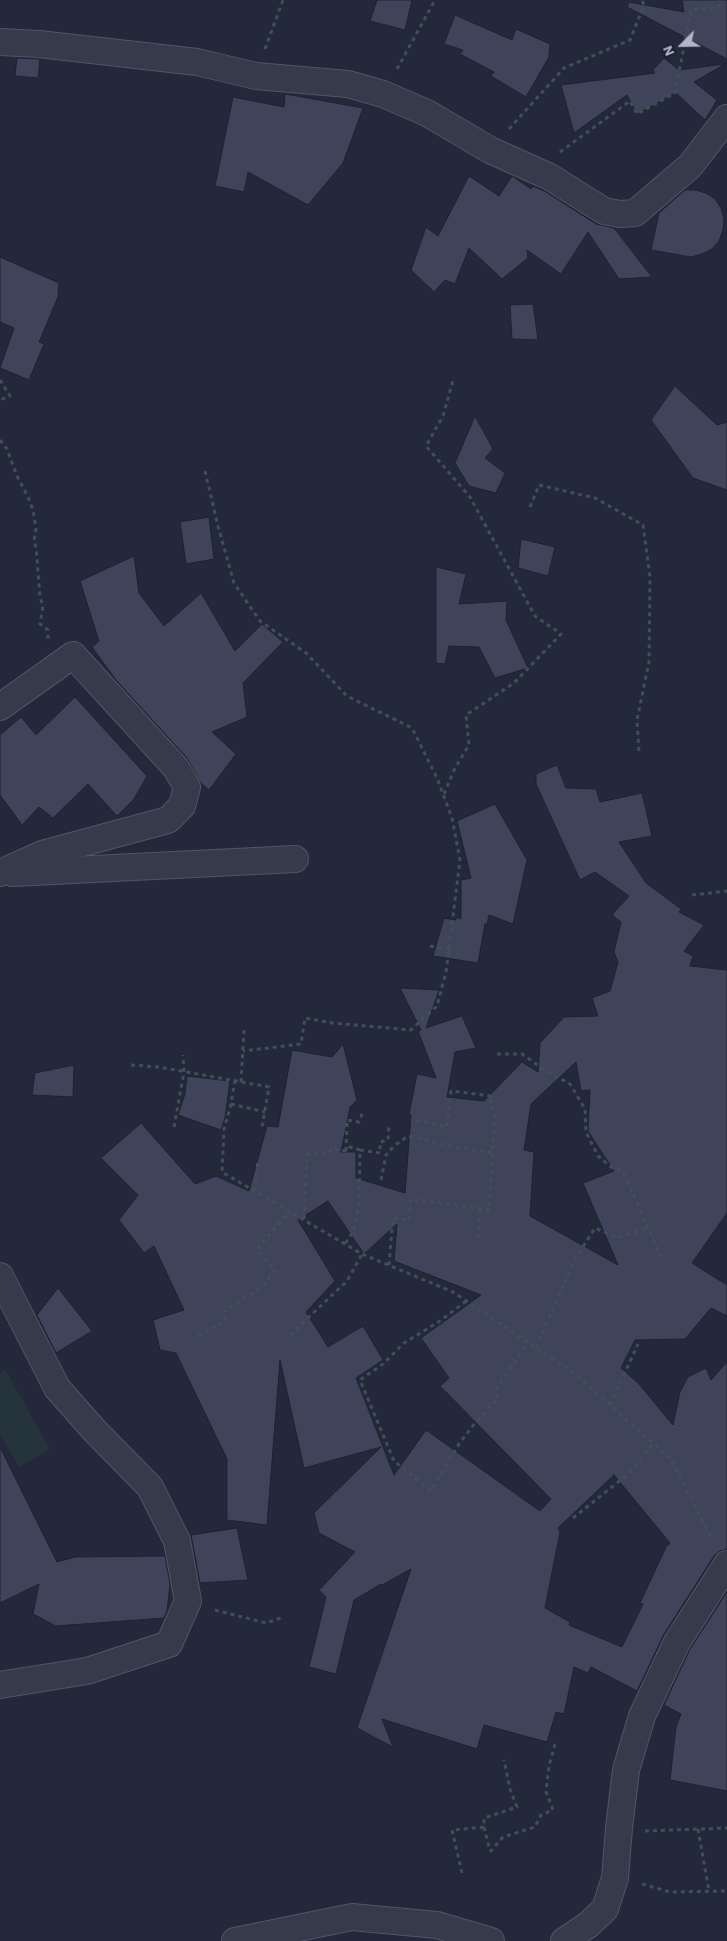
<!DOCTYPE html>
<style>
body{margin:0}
#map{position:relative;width:727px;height:1941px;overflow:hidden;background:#23283b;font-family:Barlow,sans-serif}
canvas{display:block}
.north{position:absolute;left:657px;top:20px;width:50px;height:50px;-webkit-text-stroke:4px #1c2030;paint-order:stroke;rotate:247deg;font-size:14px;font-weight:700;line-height:20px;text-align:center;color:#b2b5c7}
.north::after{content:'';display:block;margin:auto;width:18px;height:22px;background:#b2b5c7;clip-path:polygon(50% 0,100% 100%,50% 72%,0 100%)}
</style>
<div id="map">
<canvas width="727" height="1941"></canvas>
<div class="north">N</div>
</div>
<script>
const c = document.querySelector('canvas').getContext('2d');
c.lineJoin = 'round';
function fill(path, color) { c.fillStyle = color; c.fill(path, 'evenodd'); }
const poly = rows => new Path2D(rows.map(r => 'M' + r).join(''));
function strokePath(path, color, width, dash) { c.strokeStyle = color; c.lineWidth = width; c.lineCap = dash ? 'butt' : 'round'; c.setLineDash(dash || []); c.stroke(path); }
fill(poly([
 [5,1369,50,1449,19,1467,0,1434,0,1372]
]), '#25343c');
const building = poly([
 [377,0,412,0,405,30,370,21,377,0],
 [682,0,727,0,727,59,627,7,629,2,684,12,682,0],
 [455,15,512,40,516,29,550,44,549,57,526,97,491,76,494,72,460,54,463,50,444,44,455,15],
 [17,58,40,59,38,78,15,76,17,58],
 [664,58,679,70,725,64,694,82,717,100,705,120,676,93,637,114,627,95,574,133,561,85,655,73,653,70,664,58],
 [285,94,363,108,343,163,308,205,248,172,244,192,215,186,233,97,284,107,285,94],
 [469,176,499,196,512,176,531,189,533,186,546,192,596,224,614,228,652,277,619,279,588,232,561,274,527,250,528,258,502,279,469,248,455,284,445,280,434,292,411,270,426,227,438,236,469,176],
 [685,190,695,190,706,193,715,199,721,208,724,219,723,230,719,241,712,249,702,254,691,257,651,250,659,213,685,190],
 [0,257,59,283,58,297,39,342,44,344,29,380,0,368,14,328,0,322,0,257],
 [533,304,538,340,512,339,510,305,533,304],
 [675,386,717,425,727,422,727,490,693,478,651,420,675,386],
 [475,416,493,449,485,458,505,473,496,493,469,486,455,463,475,416],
 [209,517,214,559,186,564,180,522,209,517],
 [521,539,555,547,548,576,518,568,521,539],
 [134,556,139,593,164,626,201,593,235,651,262,624,283,642,243,683,247,717,212,732,236,754,209,790,200,782,187,758,116,680,92,647,99,641,80,581,134,556],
 [436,567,466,574,459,604,507,601,506,620,528,668,495,678,479,647,449,646,445,664,436,663,436,567],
 [75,697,147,776,134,799,117,816,88,784,53,818,39,807,22,825,0,795,0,735,21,717,36,735,75,697],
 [557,765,566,788,596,789,600,802,642,793,652,836,619,842,646,883,681,909,679,912,704,925,684,951,693,956,690,966,727,970,727,1213,692,1263,727,1285,727,1316,711,1308,685,1339,635,1340,621,1368,639,1384,673,1425,680,1392,688,1377,706,1368,711,1380,727,1362,727,1549,720,1551,714,1556,664,1634,637,1691,591,1667,588,1673,574,1667,564,1714,556,1712,547,1742,484,1725,477,1749,382,1719,393,1747,357,1728,411,1569,382,1585,381,1584,354,1600,336,1674,309,1667,326,1597,319,1590,355,1552,319,1533,314,1513,381,1447,304,1468,280,1360,267,1525,227,1520,227,1459,176,1353,160,1350,153,1320,184,1310,154,1246,144,1253,119,1220,138,1195,101,1158,141,1123,195,1184,216,1176,249,1191,267,1126,278,1127,292,1050,332,1057,343,1044,357,1100,350,1107,341,1152,356,1152,356,1178,405,1193,411,1115,409,1114,417,1074,436,1078,418,1031,421,1030,400,988,439,990,426,1028,462,1016,476,1048,455,1052,447,1097,484,1101,522,1062,538,1072,540,1043,564,1017,598,1016,592,998,610,991,618,962,614,952,621,922,612,915,629,896,595,872,580,880,536,784,536,774,557,765],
 [576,1062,581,1091,590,1090,588,1131,614,1171,583,1183,618,1265,530,1216,534,1152,524,1150,531,1104,576,1062],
 [328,1201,364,1254,397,1224,394,1261,481,1295,421,1338,449,1378,440,1386,551,1499,540,1511,426,1430,394,1475,356,1378,383,1360,363,1326,328,1347,306,1312,335,1281,298,1220,328,1201],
 [614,1475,670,1543,666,1547,640,1603,643,1604,622,1647,569,1625,570,1622,545,1608,560,1532,558,1528,614,1475],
 [495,804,527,860,513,924,489,915,487,924,485,924,478,963,433,956,444,918,456,920,456,917,461,919,461,880,471,878,457,821,495,804],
 [74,1065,73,1097,32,1095,35,1073,74,1065],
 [187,1076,230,1081,225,1118,221,1130,178,1115,185,1094,187,1076],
 [58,1288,92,1331,56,1353,37,1315,58,1288],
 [0,1447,57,1562,75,1557,165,1556,170,1584,167,1611,164,1618,56,1626,33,1614,39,1584,0,1603,0,1447],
 [237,1528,248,1580,200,1583,191,1535,237,1528],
 [727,1592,727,1791,670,1780,676,1727,681,1714,664,1705,690,1649,727,1592]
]);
fill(building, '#3f445b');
strokePath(building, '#1e2232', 1);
const minor = poly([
 [0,42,39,44,197,62,256,76,348,84,383,94,427,113,490,150,550,177,604,211,620,214,635,213,690,166,727,118],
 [0,707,73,655,176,768,187,787,182,806,168,820,42,854,0,873],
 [13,873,295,859],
 [0,1276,57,1388,94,1430,150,1487,177,1541,188,1601,169,1644,87,1671,0,1685],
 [235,1941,352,1917,437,1925,491,1941],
 [564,1941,588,1925,605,1909,615,1878,619,1828,626,1770,642,1716,677,1642,727,1564]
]);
strokePath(minor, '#525566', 28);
strokePath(poly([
 [265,49,283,0],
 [397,69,435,0],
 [509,129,564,68,630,40,644,5,642,0],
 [560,152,630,101,637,114,675,93,691,10,719,7,719,0],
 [0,380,10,396,0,400],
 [0,440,7,449,17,476,28,497,33,510,36,529,34,541,36,547,40,597,43,606,40,624,48,630,48,639],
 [205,471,218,526,234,583,260,621,306,653,347,696,412,728,437,778,452,818,460,860,446,972,437,1006,411,1030,333,1023,305,1018,301,1044,243,1051],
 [530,507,539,485,595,498,643,525,650,577,649,662,637,720,639,753],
 [444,794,455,768,469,745,466,715,514,683,561,634,535,616,470,497,426,446,443,416,454,377],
 [692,895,727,891],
 [430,946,450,950],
 [497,1054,522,1054,546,1071,570,1084,585,1109,586,1132,598,1156,611,1167,618,1169,625,1176,661,1257],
 [131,1065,159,1067,269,1087,262,1127],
 [235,1080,231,1104,224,1129,222,1172,362,1254,453,1292,578,1376,670,1458,713,1541],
 [241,1082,244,1030],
 [231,1104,265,1112],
 [174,1127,184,1072,183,1055],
 [360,1150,380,1153,380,1142,388,1140,389,1125],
 [346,1151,347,1120,359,1122,362,1114],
 [381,1180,386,1155,394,1146,408,1136,450,1146,492,1153],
 [255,1191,258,1159],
 [304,1219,307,1154,329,1153,331,1148,346,1151,350,1147,360,1150,359,1204,354,1230,345,1244],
 [478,1238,480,1209],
 [389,1265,393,1218,409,1220,411,1199,489,1210,495,1113,490,1107,492,1096,451,1091,447,1127,414,1120],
 [466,1301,440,1321,404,1343,383,1364,360,1380,394,1461,431,1491,459,1444,475,1423,498,1398,496,1389,528,1342],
 [290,1335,347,1281,362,1254],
 [198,1336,226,1321,224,1312,264,1285,275,1270,257,1249,290,1211],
 [536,1348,575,1259,595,1228,618,1238,647,1228],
 [610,1405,638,1344],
 [573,1518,627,1475,653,1444],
 [215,1610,266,1623,281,1618],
 [484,1827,490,1851],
 [698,1829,709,1891],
 [645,1831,727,1828],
 [490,1852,503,1837,535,1827,541,1815,553,1810,546,1792,549,1766,556,1740],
 [462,1873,452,1830,484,1827,484,1818,517,1807,510,1789,504,1760],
 [642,1884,670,1892,727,1891]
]), '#3f5056', 3, [4, 4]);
strokePath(minor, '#363b4b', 26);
</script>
